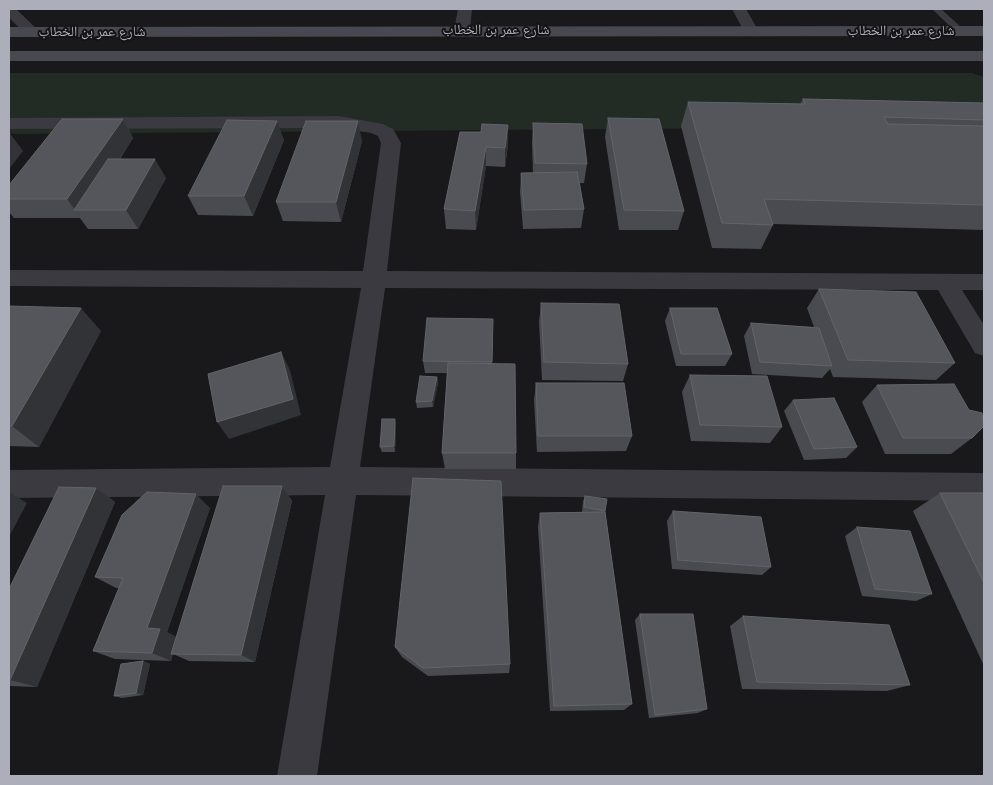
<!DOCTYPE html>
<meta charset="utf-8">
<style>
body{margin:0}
#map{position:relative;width:993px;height:785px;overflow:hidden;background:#19191b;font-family:"Open Sans",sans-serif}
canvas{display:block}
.frame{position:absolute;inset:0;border:10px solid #acafba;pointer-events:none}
</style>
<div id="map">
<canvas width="993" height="785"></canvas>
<div class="frame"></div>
</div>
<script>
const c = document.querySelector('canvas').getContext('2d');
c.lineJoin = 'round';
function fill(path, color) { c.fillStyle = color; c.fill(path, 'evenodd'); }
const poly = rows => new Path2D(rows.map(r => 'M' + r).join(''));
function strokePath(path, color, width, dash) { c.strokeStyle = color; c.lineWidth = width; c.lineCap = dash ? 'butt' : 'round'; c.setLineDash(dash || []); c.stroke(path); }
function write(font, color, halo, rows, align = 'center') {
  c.font = font + ' "Open Sans","Noto Naskh Arabic",sans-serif'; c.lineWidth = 4; c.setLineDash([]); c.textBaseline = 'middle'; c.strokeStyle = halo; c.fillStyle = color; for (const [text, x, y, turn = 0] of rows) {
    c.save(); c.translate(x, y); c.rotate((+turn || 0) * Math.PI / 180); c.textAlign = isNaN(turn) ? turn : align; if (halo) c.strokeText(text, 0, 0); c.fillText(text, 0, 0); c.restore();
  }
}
fill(poly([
 [9,73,972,73,984,77,984,126,9,134]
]), '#232b25');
fill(poly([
 [932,9,941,9,961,27,959,29,953,29,932,9]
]), '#3a3a40');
fill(poly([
 [9,9,16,9,37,29,40,32,37,35,27,35,9,18,9,9],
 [458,9,472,9,470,30,467,33,457,33,454,30,458,9],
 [732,9,746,9,758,30,755,33,745,33,732,9],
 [339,116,383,124,393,129,401,143,387,271,984,274,984,290,962,290,984,325,984,356,975,353,938,290,385,288,360,467,984,473,984,501,356,495,317,776,277,776,325,495,9,498,9,470,330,467,361,288,9,286,9,270,363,271,381,143,378,136,371,133,339,128,9,129,9,118,339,116]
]), '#3a3a40');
fill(poly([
 [984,26,984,36,9,37,9,27,984,26],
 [9,51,984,51,984,61,9,61,9,51]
]), '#484950');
fill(poly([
 [803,99,984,103,984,230,773,224,773,225,761,249,712,248,681,126,688,102,800,104],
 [608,118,684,211,678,230,619,230,605,137],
 [123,119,133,138,120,159,166,178,138,229,88,229,80,218,14,218,9,212,9,185],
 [533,123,587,164,584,183,580,183,584,209,581,228,523,229,520,192,521,173,533,173,532,143],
 [460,132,508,144,505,167,486,166,476,230,446,229,444,209],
 [284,140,253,216,198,215,188,196],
 [362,141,341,222,283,221,276,202],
 [819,289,955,363,936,380,833,377,830,369,822,378,752,374,744,336,751,323,814,327,807,308],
 [541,303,628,364,623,381,542,380,539,322],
 [9,306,101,331,39,447,9,446],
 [670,308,732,354,725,366,676,366,665,321],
 [493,332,492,364,516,453,516,469,445,469,442,453,447,373,425,373,423,361],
 [690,375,782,427,770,443,691,441,682,392],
 [437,377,438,383,433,407,417,408,416,402],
 [536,383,632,436,626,451,537,452,534,400],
 [877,385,972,438,951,454,885,454,862,402],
 [793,400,857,447,846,458,804,460,784,411],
 [396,424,395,452,382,452,380,447],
 [282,486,292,501,255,662,189,661,173,654,171,661,115,659,93,651,119,588,116,588,95,577,210,508,167,632,176,637],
 [96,488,115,502,37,687,9,686,9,589],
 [940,493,984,493,984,666,913,511],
 [585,496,605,511,605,512,632,704,624,710,550,711,538,527,540,513,582,512,583,501],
 [673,511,771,567,762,575,672,569,667,521],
 [857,527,932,594,916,601,862,596,845,536],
 [640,614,707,709,698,713,649,718,635,620],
 [743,616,910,685,887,691,742,689,730,626],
 [395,647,510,664,509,673,428,676,402,657],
 [143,661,150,664,143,695,122,698,114,696]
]), '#4a4b50');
fill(poly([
 [123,119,133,138,86,210,75,210,67,199],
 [277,121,284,140,253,216,244,196],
 [358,121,362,141,341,222,336,202],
 [508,125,508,144,505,167,505,148],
 [9,132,23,151,9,169],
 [486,147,486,166,476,230,475,211],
 [155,159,166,178,138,229,126,210],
 [81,308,101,331,39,447,12,426],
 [281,352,290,370,301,415,229,439,217,422],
 [437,377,438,383,433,407,432,401],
 [395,419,396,424,395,452,394,446],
 [282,486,292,501,255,662,241,655],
 [96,488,115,502,37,687,10,680],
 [9,492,27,503,9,537],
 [196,494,210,508,167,632,178,638,171,654,173,654,171,661,152,653,147,628],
 [143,661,150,664,143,695,136,693]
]), '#323336');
const building = poly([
 [803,99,984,103,984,120,884,117,888,124,984,126,984,205,764,199,773,225,722,223,688,102,805,104,803,99],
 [608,118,659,119,684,211,624,210,608,118],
 [62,119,123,119,67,199,9,199,9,185,62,119],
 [227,120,277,121,244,196,188,196,227,120],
 [306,121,358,121,336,202,276,202,306,121],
 [533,123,582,124,587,164,535,163,533,123],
 [482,124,508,125,505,148,486,147,475,211,444,209,460,132,481,132,482,124],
 [108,159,155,159,126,210,74,210,108,159],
 [577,172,584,209,524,210,521,173,577,172],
 [819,289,916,292,955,363,848,360,819,289],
 [541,303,619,304,628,364,544,362,541,303],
 [9,306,81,308,12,426,9,426,9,306],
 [670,308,717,308,732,354,681,354,670,308],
 [427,318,493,319,492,362,423,361,427,318],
 [751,323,819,328,832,366,760,362,751,323],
 [281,352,293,399,217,422,208,374,281,352],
 [448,363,515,364,516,453,442,453,448,363],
 [690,375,767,376,782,427,700,425,690,375],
 [420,376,437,377,432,401,416,402,420,376],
 [536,383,624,383,632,436,538,436,536,383],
 [954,384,969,410,982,413,984,426,972,438,903,438,877,385,954,384],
 [834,398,857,447,814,449,793,400,834,398],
 [382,419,395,419,394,446,380,447,382,419],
 [413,478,501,481,510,664,423,668,395,647,413,478],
 [223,486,282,486,241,655,171,654,223,486],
 [59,487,96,488,10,680,9,680,9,589,59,487],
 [147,492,196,494,147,628,160,629,152,653,93,651,123,578,95,577,122,515,147,492],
 [940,493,984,493,984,583,940,493],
 [585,496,607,499,605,511,584,507,585,496],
 [673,511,761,517,771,567,678,560,673,511],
 [605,512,632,704,554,706,540,513,605,512],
 [857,527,910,531,932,594,875,589,857,527],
 [640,614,693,614,707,709,655,715,640,614],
 [743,616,889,625,910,685,757,682,743,616],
 [143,661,136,693,114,696,121,664,143,661]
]);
fill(building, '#55565b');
strokePath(building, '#62646a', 1);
write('14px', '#acafba', '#141416', [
 ["شارع عمر بن الخطاب",496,30],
 ["شارع عمر بن الخطاب",901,31],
 ["شارع عمر بن الخطاب",92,32]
]);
</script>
